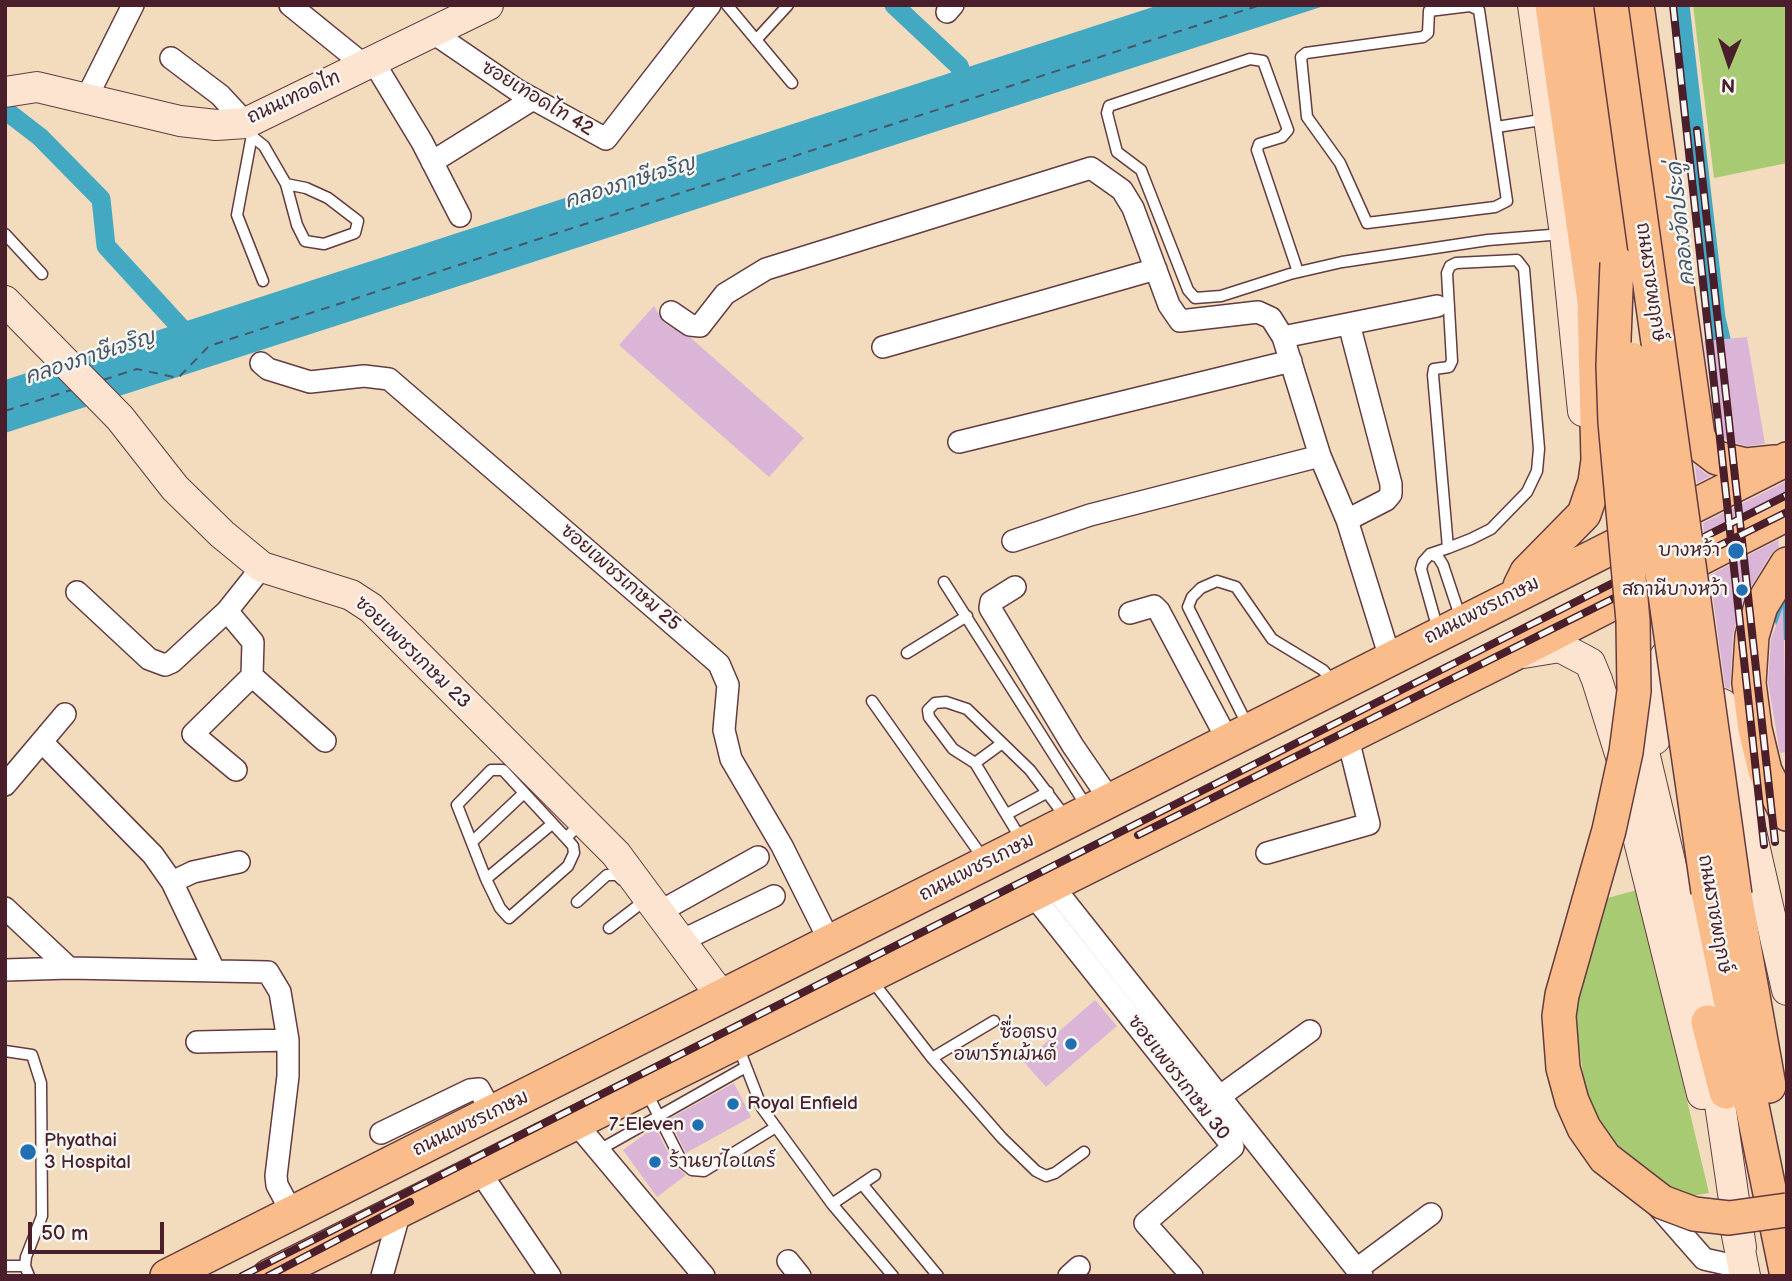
<!DOCTYPE html>
<meta charset="utf-8">
<style>
body{margin:0}
#map{position:relative;width:1792px;height:1281px;overflow:hidden;background:#f2dcbd;font-family:"Balsamiq Sans",sans-serif}
canvas{display:block}
.frame{position:absolute;inset:0;border:7px solid #4a1f2b;pointer-events:none}
.north{position:absolute;left:1694px;top:28px;width:70px;height:70px;-webkit-text-stroke:5px #f6f6f2;paint-order:stroke;rotate:182deg;font-size:19px;font-weight:700;line-height:28px;text-align:center;color:#4a1f2b}
.north::after{content:'';display:block;margin:auto;width:24px;height:32px;background:#4a1f2b;clip-path:polygon(50% 0,100% 100%,50% 72%,0 100%)}
.scale{position:absolute;left:28px;top:1222px;width:136px;height:32px;box-sizing:border-box;border:4px solid #4a1f2b;border-top:0;padding-left:9px;font-size:21px;line-height:24px;white-space:nowrap;color:#4a1f2b;-webkit-text-stroke:5px #f6f6f2;paint-order:stroke}
</style>
<div id="map">
<canvas width="1792" height="1281"></canvas>
<div class="frame"></div>
<div class="north">N</div>
<div class="scale">50 m</div>
</div>
<script>
const c = document.querySelector('canvas').getContext('2d');
c.lineJoin = 'round';
function fill(path, color) { c.fillStyle = color; c.fill(path, 'evenodd'); }
const poly = rows => new Path2D(rows.map(r => 'M' + r).join(''));
function strokePath(path, color, width, dash) { c.strokeStyle = color; c.lineWidth = width; c.lineCap = dash ? 'butt' : 'round'; c.setLineDash(dash || []); c.stroke(path); }
function write(font, color, halo, rows, align = 'center') {
  c.font = font + ' "Balsamiq Sans","Playpen Sans Thai",sans-serif'; c.lineWidth = 5; c.setLineDash([]); c.textBaseline = 'middle'; c.strokeStyle = halo; c.fillStyle = color; for (const [text, x, y, turn = 0] of rows) {
    c.save(); c.translate(x, y); c.rotate((+turn || 0) * Math.PI / 180); c.textAlign = isNaN(turn) ? turn : align; if (halo) c.strokeText(text, 0, 0); c.fillText(text, 0, 0); c.restore();
  }
}
fill(poly([
 [1693,5,1787,5,1787,163,1714,178],
 [1637,890,1709,1193,1642,1205,1586,1094,1572,997,1600,900]
]), '#a8ca73');
fill(poly([
 [1159,5,1327,5,5,433,5,380]
]), '#43a9c3');
strokePath(poly([
 [894,5,959,66,969,92],
 [1680,5,1716,318,1727,365],
 [5,110,40,137,101,199,106,246,194,342],
 [1779,597,1787,631]
]), '#43a9c3', 19);
strokePath(poly([
 [103,380,137,369,178,378,209,346,1260,5],
 [5,411,71,390]
]), '#475668', 2, [9, 7]);
fill(poly([
 [654,306,664,323,691,338,804,438,769,477,619,345],
 [1747,337,1765,444,1747,446,1726,440,1717,430,1704,341],
 [1695,465,1705,473,1711,476,1697,483],
 [1787,481,1787,495,1704,535,1703,523],
 [1778,540,1779,547,1771,554,1743,600,1733,634,1730,689,1725,687,1710,575],
 [1783,607,1787,752,1780,753,1768,682,1771,639],
 [1095,1000,1117,1026,1046,1087,1024,1062],
 [734,1083,751,1117,686,1153,669,1119],
 [655,1127,675,1166,686,1175,657,1197,623,1150]
]), '#dbb5d8');
const lane = poly([
 [727,5,792,83],
 [1470,6,1479,10,1507,201,1495,207,1367,223,1340,163,1307,117,1301,57,1306,53,1423,37,1428,33,1429,11,1470,6],
 [756,40,788,5],
 [1497,127,1547,119],
 [252,135,237,215,263,281],
 [254,138,264,146,286,184,297,225,305,241,324,244,355,233,358,221,328,198,306,188,286,184],
 [5,234,42,274],
 [1298,272,1257,150,1259,144,1282,137,1288,130,1263,61,1250,59,1109,106,1107,113,1117,152,1141,170,1188,290,1195,298,1221,296,1290,274,1342,262,1488,240,1563,234],
 [1430,554,1438,557,1443,565,1461,619],
 [944,582,1087,807],
 [1438,630,1421,569,1423,562,1430,554,1448,548,1471,539,1491,529,1527,492,1537,471,1539,449,1524,269,1517,260,1456,263,1450,266,1447,273,1452,361,1449,367,1434,369,1433,375,1448,548],
 [907,653,967,616],
 [872,701,983,858],
 [1249,728,1188,607,1192,597,1201,588,1217,581,1236,587,1272,639,1323,670,1334,683],
 [975,763,1001,744],
 [1007,814,1048,792],
 [566,838,503,770,491,770,457,805,486,879,500,908,509,918,568,866,574,853,573,846,566,838,582,822],
 [1021,839,975,763,953,749,929,717,928,710,935,703,946,702,967,709,1030,770,1067,819],
 [472,842,524,793],
 [486,879,552,824],
 [577,902,607,875,617,875,622,880],
 [609,928,648,898],
 [870,978,932,1058,1002,1138,1036,1171,1046,1176,1055,1173,1084,1152],
 [738,1046,762,1108,832,1204,893,1276],
 [5,1051,32,1055,41,1083,42,1216,26,1257,25,1266,29,1276],
 [932,1058,994,1021],
 [646,1091,682,1162,692,1170,704,1171,776,1127],
 [599,1150,744,1068],
 [862,1184,938,1276],
 [832,1204,875,1175],
 [5,1266,25,1266]
]);
const street = poly([
 [290,5,364,65],
 [947,12,953,5],
 [432,32,517,90,606,139,710,5],
 [171,58,220,95,246,123],
 [373,61,422,142,460,216],
 [86,99,133,5],
 [432,162,533,99],
 [671,312,690,325,700,326,725,294,766,269,1091,168,1122,190,1133,208,1169,305,1180,321,1258,312,1271,318,1283,337,1320,456,1347,520,1390,658],
 [1283,337,1437,306],
 [883,347,1156,269],
 [261,363,268,369,310,382,364,376,389,379,719,664,728,685,724,730,731,759,782,846,830,942],
 [959,442,1291,361],
 [1347,520,1386,500,1391,494,1391,484,1349,324],
 [1013,541,1090,515,1320,456],
 [1015,587,991,602,990,608,1073,746,1110,800],
 [77,592,149,659,165,665,172,662,227,611,262,567],
 [227,611,253,642,252,676,193,734,236,770],
 [1130,613,1154,606,1159,611,1227,739],
 [252,676,325,741],
 [42,742,153,855,172,882,214,970],
 [5,785,65,714],
 [1267,853,1369,824,1347,735],
 [172,882,193,872,239,862],
 [1052,885,1362,1276],
 [1033,895,1233,1147,1145,1223,1192,1276],
 [5,908,69,968],
 [661,911,758,857],
 [681,941,774,896],
 [5,970,69,968,268,972,280,992,288,1040,288,1076,276,1176,277,1185,292,1213],
 [197,1042,288,1040],
 [1219,1097,1310,1031],
 [574,1121,704,1276],
 [381,1133,470,1090,479,1089,492,1113],
 [478,1169,550,1276],
 [1654,1202,1704,1259,1744,1268],
 [788,1261,800,1276],
 [1357,1269,1431,1214],
 [382,1276,401,1208],
 [1069,1276,1079,1267]
]);
const secondary = poly([
 [1533,5,1565,234,1583,411],
 [5,92,37,87,180,121,216,125,246,123,488,5],
 [5,301,120,418,175,488,222,534,262,567,351,595,371,608,616,854,722,997],
 [1523,653,1560,647,1590,663,1597,680,1627,776,1637,833,1702,1094],
 [1722,704,1787,990],
 [1634,710,1708,1022,1741,1248],
 [1655,739,1651,690,1654,674,1668,652,1682,647,1689,649],
 [1736,1230,1745,1276]
]);
const primary = poly([
 [1580,5,1617,263],
 [1637,5,1698,436,1704,448,1717,458,1746,465,1775,462],
 [1787,564,1761,606,1752,636,1749,683,1755,729,1765,771,1787,814],
 [1520,586,1527,572,1584,514,1595,482,1598,460,1594,301,1552,5],
 [1708,892,1787,1276],
 [1735,895,1769,1086],
 [1708,1022,1726,1092],
 [167,1276,1787,459],
 [269,1276,1506,658,1787,514]
]);
strokePath(lane, '#633b41', 13);
strokePath(street, '#633b41', 24);
strokePath(secondary, '#633b41', 32);
strokePath(primary, '#633b41', 36);
strokePath(lane, '#fff', 10);
strokePath(street, '#fff', 21);
strokePath(secondary, '#fde4d0', 30);
strokePath(primary, '#f9bc8a', 33);
const rail = poly([
 [1673,5,1764,845],
 [1697,130,1775,842],
 [1138,835,1787,512],
 [242,1276,1787,495],
 [268,1276,410,1202]
]);
strokePath(rail, '#4a1f2b', 8);
strokePath(rail, '#f6f6f2', 5, [16]);
const primaryBridge = poly([
 [1611,5,1735,895],
 [1617,263,1613,365,1615,422,1633,621,1634,691,1626,752,1609,830,1562,995,1559,1016,1563,1068,1572,1101,1584,1128,1605,1158,1662,1202,1694,1214,1729,1218,1787,1210],
 [1631,359,1708,892]
]);
strokePath(primaryBridge, '#633b41', 36, []);
strokePath(primaryBridge, '#f9bc8a', 33);
for (const [x, y, r, color] of [
 [1736,551,9,"#1f6fb2"],
 [1742,590,7,"#1f6fb2"],
 [1071,1044,7,"#1f6fb2"],
 [733,1104,7,"#1f6fb2"],
 [698,1125,7,"#1f6fb2"],
 [28,1152,9,"#1f6fb2"],
 [655,1162,7,"#1f6fb2"]
]) { const dot = new Path2D(); dot.arc(x, y, r, 0, 2 * Math.PI); c.fillStyle = color; c.fill(dot); strokePath(dot, '#f6f6f2', 2.5); }
write('19px', '#4a1f2b', '#f6f6f2', [
 ["ถนนเทอดไท",294,98,-25],
 ["ซอยเทอดไท 42",537,99,31],
 ["ถนนราชพฤกษ์",1650,282,82],
 ["ซอยเพชรเกษม 25",620,578,41],
 ["ถนนเพชรเกษม",1482,611,-27],
 ["ซอยเพชรเกษม 23",412,653,44],
 ["ถนนเพชรเกษม",977,868,-27],
 ["ถนนราชพฤกษ์",1714,914,80],
 ["ซอยเพชรเกษม 30",1178,1078,52],
 ["ถนนเพชรเกษม",471,1124,-26]
]);
write('19px', '#4a1f2b', '#f6f6f2', [
 ["บางหว้า",1720,551],
 ["สถานีบางหว้า",1728,590],
 ["ซื่อตรง",1057,1033],
 ["อพาร์ทเม้นต์",1057,1055],
 ["Royal Enfield",747,1104,"left"],
 ["7-Eleven",684,1125],
 ["Phyathai",44,1141,"left"],
 ["3 Hospital",44,1163,"left"],
 ["ร้านยาไอแคร์",669,1162,"left"]
], 'right');
write('italic 21px', '#475668', '#f6f6f2', [
 ["คลองภาษีเจริญ",630,183,-17],
 ["คลองวัดประดู่",1682,224,-96],
 ["คลองภาษีเจริญ",90,358,-18]
]);
</script>
